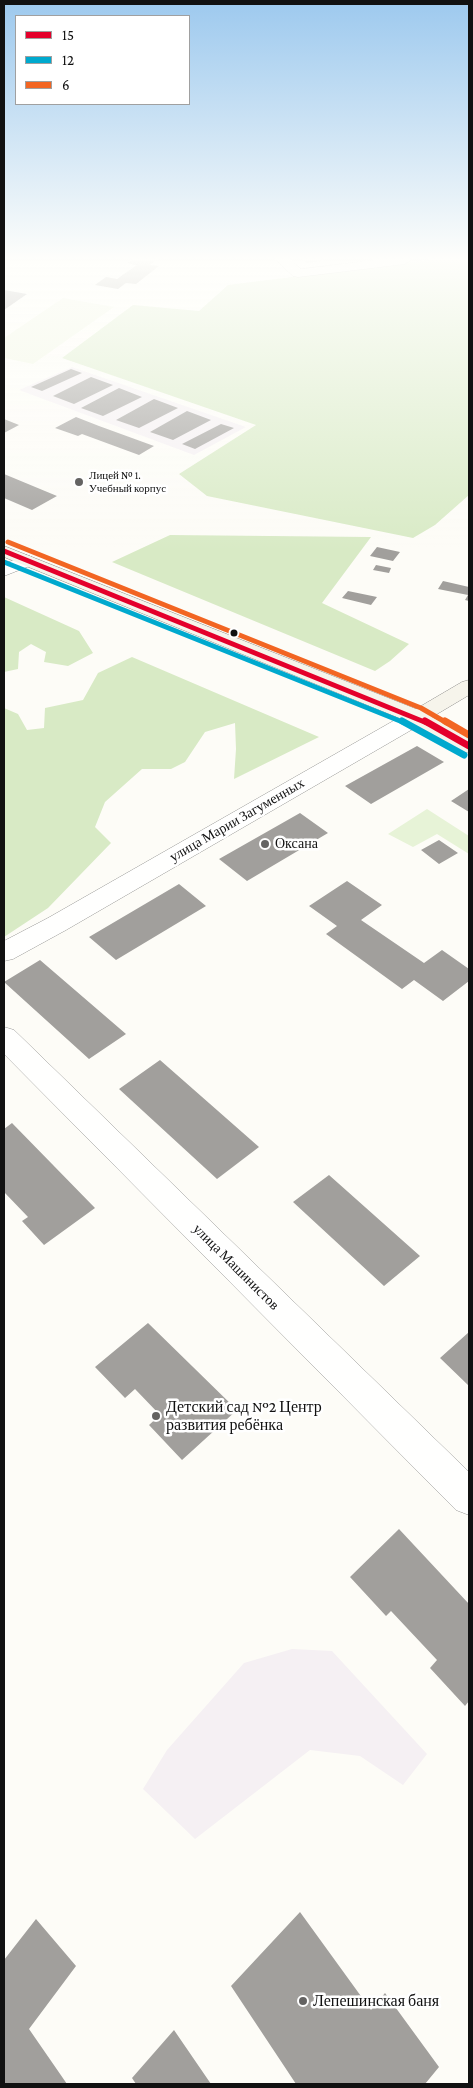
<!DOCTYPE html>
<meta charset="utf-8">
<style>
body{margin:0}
#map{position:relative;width:473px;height:2088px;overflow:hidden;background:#fdfcf7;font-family:"Crimson Pro",serif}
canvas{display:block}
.frame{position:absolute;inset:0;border:5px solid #111;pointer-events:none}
.legend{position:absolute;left:15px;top:15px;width:175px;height:90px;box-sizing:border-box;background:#fff;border:1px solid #a0a0a0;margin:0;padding:6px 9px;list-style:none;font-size:15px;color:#111}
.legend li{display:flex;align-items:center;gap:10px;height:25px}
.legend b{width:25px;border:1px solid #a0a0a0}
</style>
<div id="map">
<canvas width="473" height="2088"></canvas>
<div class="frame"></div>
<ul class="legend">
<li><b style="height:6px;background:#e4002b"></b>15</li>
<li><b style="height:6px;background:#00a9ce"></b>12</li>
<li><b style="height:6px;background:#f26522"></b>6</li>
</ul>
</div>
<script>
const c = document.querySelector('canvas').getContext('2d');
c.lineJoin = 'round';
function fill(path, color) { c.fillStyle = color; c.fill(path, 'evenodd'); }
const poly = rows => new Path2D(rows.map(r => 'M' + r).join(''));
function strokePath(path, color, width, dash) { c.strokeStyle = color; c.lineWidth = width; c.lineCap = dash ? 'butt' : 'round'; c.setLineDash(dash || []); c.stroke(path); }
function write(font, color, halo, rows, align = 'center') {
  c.font = font + ' "Crimson Pro",serif'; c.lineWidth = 5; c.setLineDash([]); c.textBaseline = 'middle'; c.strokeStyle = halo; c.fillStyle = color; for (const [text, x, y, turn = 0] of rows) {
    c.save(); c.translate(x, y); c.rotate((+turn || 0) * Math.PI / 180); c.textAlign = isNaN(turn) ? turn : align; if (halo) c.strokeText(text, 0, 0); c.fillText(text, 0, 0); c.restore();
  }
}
fill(poly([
 [72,367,246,427,194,455,19,390],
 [292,1649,332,1651,427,1754,403,1785,360,1756,310,1750,195,1839,143,1789,167,1750,244,1663]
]), '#f5f0f3');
fill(poly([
 [427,809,469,836,469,854,437,834,413,847,388,834]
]), '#e7f3d7');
fill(poly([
 [435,259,469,259,469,495,435,525,413,538,207,496,179,474,256,425,62,358,133,305,199,311,228,285],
 [170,535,371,537,322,603,409,644,390,661,375,671,112,562],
 [4,597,79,631,93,653,68,666,44,662,46,652,31,644,19,652,18,669,4,672],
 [132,657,319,737,234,779,236,749,235,723,205,732,185,762,171,769,142,769,105,802,95,827,111,843,48,908,4,937,4,708,18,714,27,730,44,728,45,708,83,700,98,673]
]), '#d8eac5');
fill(poly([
 [63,298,114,307,33,364,4,358,4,338]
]), '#f0f6e1');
fill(poly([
 [133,259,158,259,150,265,159,266,136,284,126,283,118,289,95,285,106,277,117,279,137,265,127,263],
 [302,259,320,259,323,261,307,263],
 [4,290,27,294,4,310],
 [71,369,82,373,42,391,31,387],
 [91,377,113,385,74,404,53,396],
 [119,388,142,397,103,416,81,408],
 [154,399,178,408,139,428,116,420],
 [187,411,211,420,173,440,150,432],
 [76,417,99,426,154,446,139,455,82,434,78,436,55,428],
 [4,419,19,425,4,433],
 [221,424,234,428,195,449,182,444],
 [4,474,57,496,32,510,4,498],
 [377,547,400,552,393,561,370,556],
 [376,565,391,568,389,573,373,570],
 [443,581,469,587,469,601,465,600,468,595,438,589],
 [348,591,377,597,371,605,342,598],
 [417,746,444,762,371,804,345,786],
 [469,789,469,812,451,801],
 [300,813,328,833,247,881,219,859],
 [439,840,458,853,439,864,421,850],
 [347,881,382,905,361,920,424,963,442,950,469,969,469,981,443,1001,414,980,402,989,326,934,337,926,309,906],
 [179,884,206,906,116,960,89,937],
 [40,960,126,1034,89,1059,4,982],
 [160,1060,259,1147,217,1179,119,1089],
 [12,1123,95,1208,44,1245,22,1221,28,1217,4,1192,4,1129],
 [329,1175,420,1256,384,1286,293,1202],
 [148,1323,237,1410,182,1460,149,1425,160,1415,135,1389,125,1398,95,1367],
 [469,1332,469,1386,440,1358],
 [399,1529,469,1604,469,1701,465,1706,430,1668,437,1660,391,1611,386,1616,350,1577],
 [300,1912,371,2010,385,1993,439,2067,425,2084,296,2084,231,1986],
 [36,1919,76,1966,29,2029,67,2084,4,2084,4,1960],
 [174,2030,211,2084,136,2084,132,2078]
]), '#a19f9c');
const street = poly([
 [275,259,289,259,301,269,383,259,411,260,405,264,298,277,293,276,275,259],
 [26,555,32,557,35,561,32,565,4,576,4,564,26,555],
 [417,711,425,712,428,717,425,722,66,930,13,959,4,961,4,941,48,918,409,712,417,711],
 [4,1027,14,1030,469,1472,469,1515,456,1510,4,1054,4,1027]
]);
const secondary = poly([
 [4,546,416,709,462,682,469,680,469,695,432,717,469,737,469,753,461,751,409,722,4,557,4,546]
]);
strokePath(street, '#979795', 1);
strokePath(secondary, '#8e8d8b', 1);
fill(street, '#fffffe');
fill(secondary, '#f6f4eb');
strokePath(poly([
 [4,551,427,723]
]), '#e4002b', 5);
strokePath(poly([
 [425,721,469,746]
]), '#e4002b', 7);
strokePath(poly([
 [4,562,405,723]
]), '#00a9ce', 5);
strokePath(poly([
 [402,721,464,755]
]), '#00a9ce', 7);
strokePath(poly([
 [8,542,421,708,447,723]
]), '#f26522', 5);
strokePath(poly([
 [445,721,469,735]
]), '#f26522', 7);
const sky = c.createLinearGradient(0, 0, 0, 551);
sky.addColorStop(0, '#9dc9ee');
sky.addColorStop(0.47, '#fefefb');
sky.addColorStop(1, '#fefefb00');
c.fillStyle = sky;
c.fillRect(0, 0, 473, 551);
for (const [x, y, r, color] of [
 [79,482,5,"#646362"],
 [234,633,4.5,"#111"],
 [265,844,5,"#646362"],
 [156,1416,5,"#646362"],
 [303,2001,5,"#646362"]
]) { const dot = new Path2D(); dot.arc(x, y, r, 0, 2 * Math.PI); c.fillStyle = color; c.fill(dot); strokePath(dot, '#fff', 2); }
write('11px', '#111', '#fff', [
 ["Лицей № 1.",89,476],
 ["Учебный корпус",89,489]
], 'left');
write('14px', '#111', '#fff', [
 ["улица Марии Загуменных",237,820,-30],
 ["улица Машинистов",236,1267,45]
]);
write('14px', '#111', '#fff', [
 ["Оксана",275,844]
], 'left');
write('16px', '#111', '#fff', [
 ["Детский сад №2 Центр",166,1407],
 ["развития ребёнка",166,1425],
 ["Лепешинская баня",313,2001]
], 'left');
</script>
